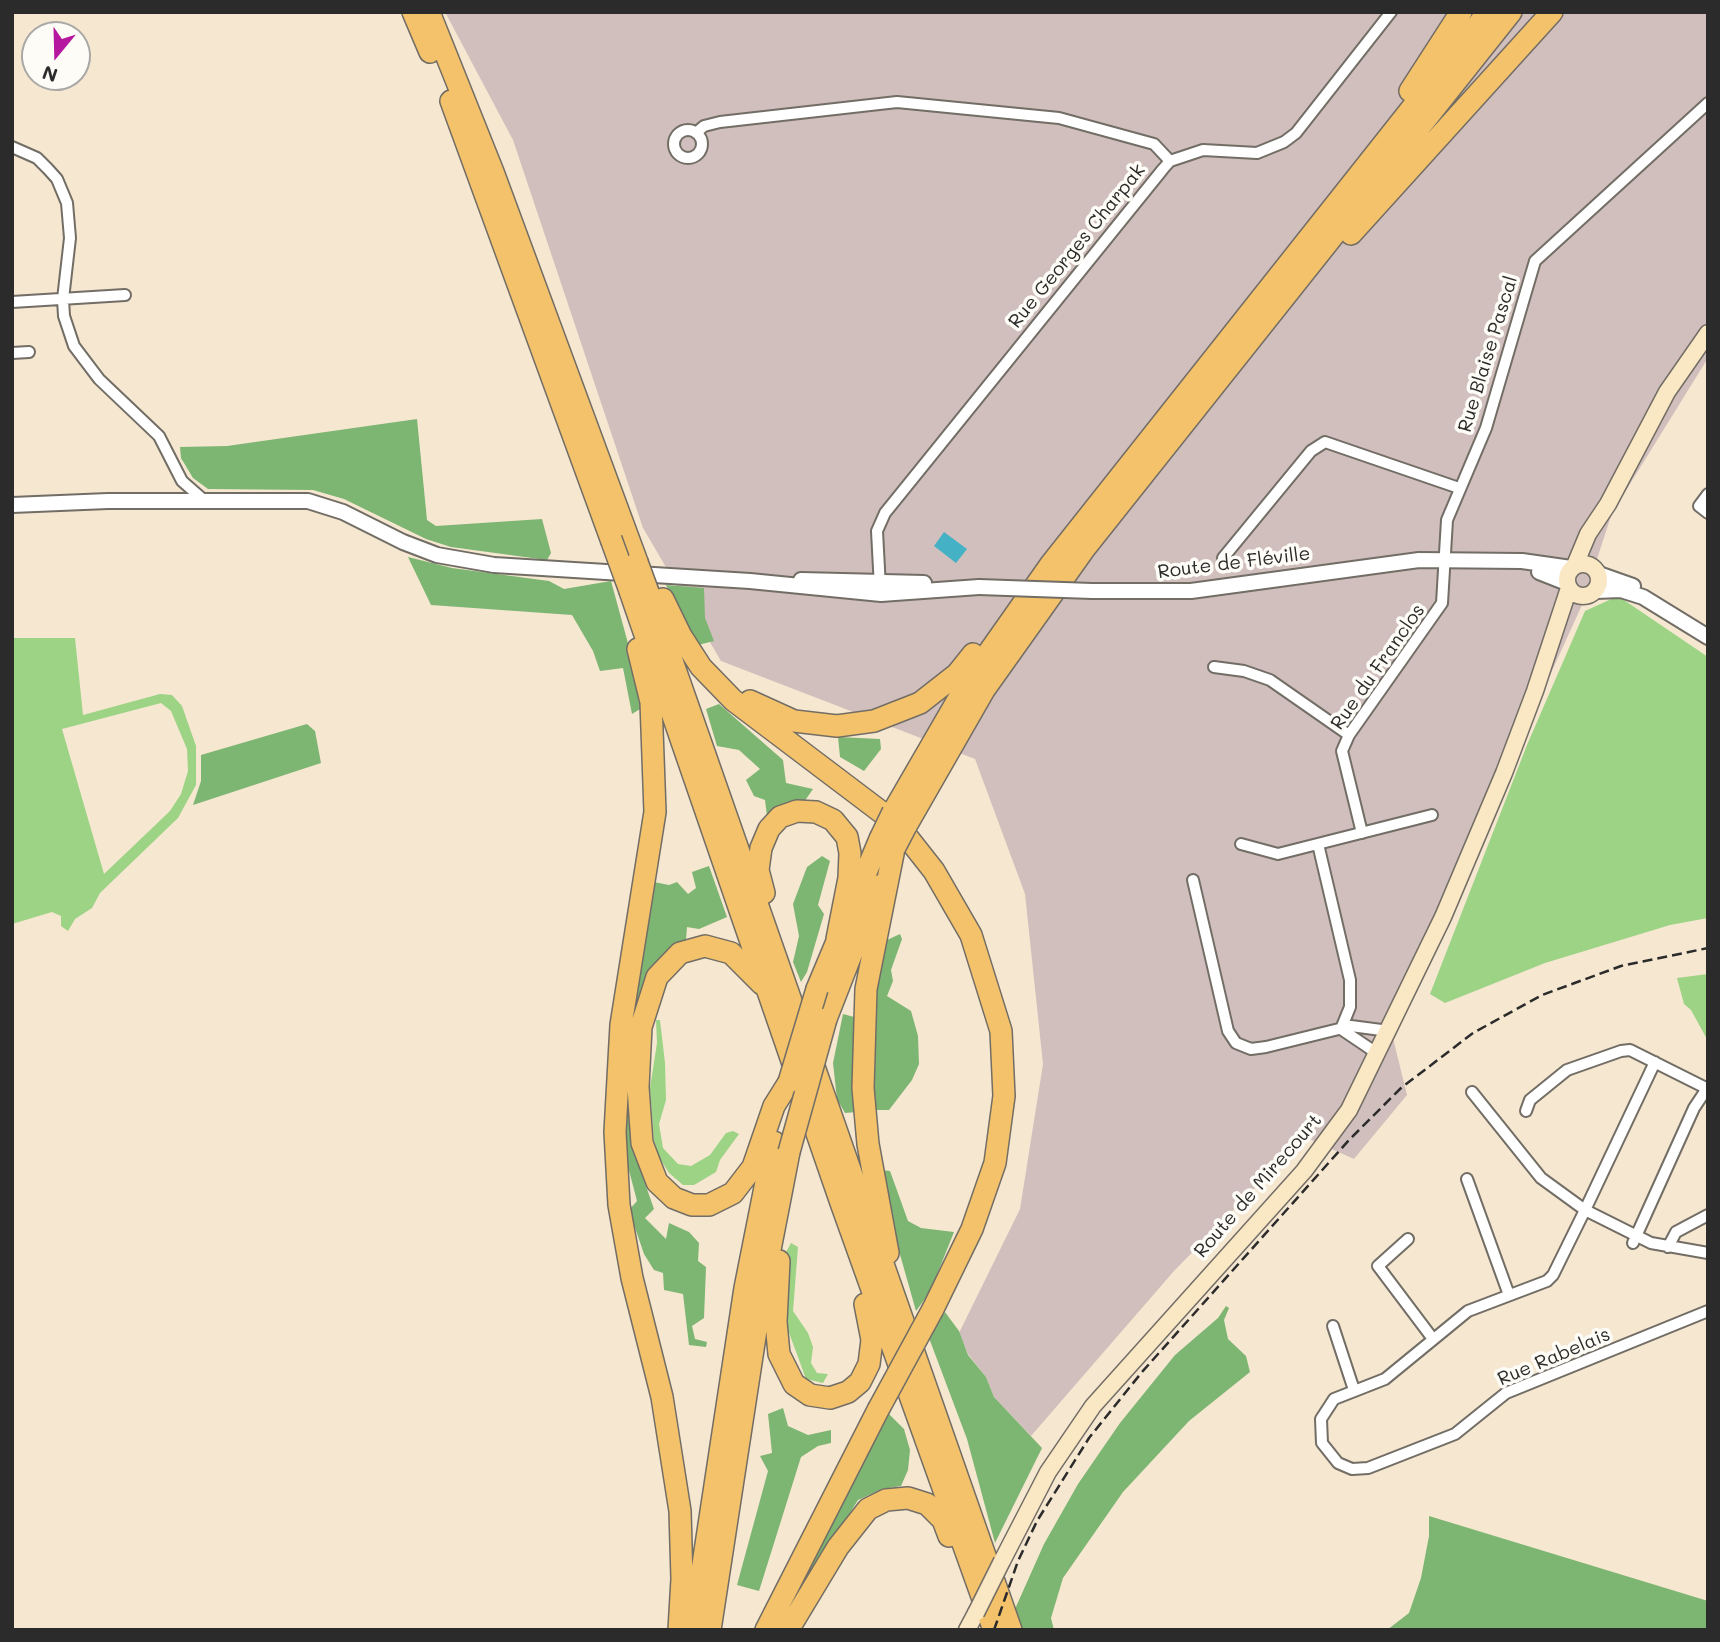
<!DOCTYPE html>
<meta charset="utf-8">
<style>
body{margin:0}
#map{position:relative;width:1720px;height:1642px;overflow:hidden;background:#f6e7d1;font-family:Mali,sans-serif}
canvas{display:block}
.frame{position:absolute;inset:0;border:14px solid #2b2b2b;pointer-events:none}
.north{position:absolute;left:21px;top:21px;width:70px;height:70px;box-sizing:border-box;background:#fdfcf7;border:2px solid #a9a8a5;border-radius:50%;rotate:199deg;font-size:19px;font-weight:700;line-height:28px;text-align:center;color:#2b2b2b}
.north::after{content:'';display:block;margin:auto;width:24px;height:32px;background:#b5179e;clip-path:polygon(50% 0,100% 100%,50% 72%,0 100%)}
</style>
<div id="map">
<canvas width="1720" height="1642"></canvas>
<div class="frame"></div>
<div class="north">N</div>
</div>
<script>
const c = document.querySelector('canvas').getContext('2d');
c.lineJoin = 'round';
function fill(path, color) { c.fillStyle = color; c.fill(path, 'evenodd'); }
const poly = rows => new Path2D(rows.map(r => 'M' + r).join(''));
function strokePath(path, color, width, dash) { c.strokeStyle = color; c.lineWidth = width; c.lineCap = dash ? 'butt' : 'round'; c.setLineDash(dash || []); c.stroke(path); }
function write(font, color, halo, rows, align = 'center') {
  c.font = font + ' Mali,sans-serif'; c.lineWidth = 7; c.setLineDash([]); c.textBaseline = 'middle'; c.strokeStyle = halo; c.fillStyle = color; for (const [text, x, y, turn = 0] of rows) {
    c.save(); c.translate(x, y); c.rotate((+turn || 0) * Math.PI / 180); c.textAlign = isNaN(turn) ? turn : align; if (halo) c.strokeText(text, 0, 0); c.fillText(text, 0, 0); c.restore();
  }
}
fill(poly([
 [445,12,1708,12,1708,358,1612,513,1582,605,1390,1026,1407,1095,1354,1159,1305,1137,1174,1271,1031,1436,994,1397,986,1377,968,1354,959,1333,1020,1209,1043,1064,1025,894,975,759,721,661,643,528,513,140]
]), '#d1bfbd');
fill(poly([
 [1618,596,1708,657,1708,918,1670,925,1545,963,1445,1003,1430,994,1527,745,1585,611],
 [12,638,75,638,83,715,160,694,172,695,182,706,196,746,196,785,178,818,100,893,92,908,75,919,68,931,61,926,61,916,52,912,12,924],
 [161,703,171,711,187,749,188,771,181,794,170,811,104,874,62,729],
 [1708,974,1708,1041,1691,1010,1684,1004,1677,978],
 [656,1020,660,1020,665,1063,666,1100,659,1124,663,1148,678,1164,691,1166,710,1155,726,1133,733,1131,739,1134,720,1160,716,1172,694,1185,683,1185,669,1173,659,1157,654,1141,650,1088,657,1043],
 [791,1243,798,1247,793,1311,808,1333,813,1347,811,1363,817,1373,828,1374,823,1383,806,1379,784,1319,786,1252]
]), '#9cd385');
fill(poly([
 [417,419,427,520,436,526,542,519,551,553,547,560,451,547,426,539,344,499,313,490,208,489,193,478,181,458,180,447,227,446],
 [408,557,452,568,549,581,564,589,611,581,632,658,640,709,632,714,623,668,600,671,593,651,572,615,431,605],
 [666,585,704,588,705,618,714,641,698,645],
 [719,704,783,760,786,783,813,789,804,802,767,816,765,800,754,796,746,780,760,769,739,750,717,746,706,709],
 [307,724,315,731,321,763,193,805,201,781,201,755],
 [838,737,880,739,881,749,864,771,840,757],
 [822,856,830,861,818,905,824,914,807,972,801,982,793,962,799,936,793,904,807,867],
 [709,866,727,917,699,929,687,927,686,940,659,960,630,1113,634,1152,654,1209,645,1218,666,1239,669,1223,689,1232,699,1243,698,1261,706,1267,704,1318,692,1326,695,1339,707,1342,706,1347,689,1345,683,1294,664,1290,663,1273,654,1270,644,1254,629,1210,637,1201,625,1155,620,1110,654,882,669,885,677,882,688,894,696,888,692,872],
 [900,934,902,939,891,970,893,981,887,996,911,1011,918,1036,919,1064,912,1080,889,1110,874,1110,876,984,887,940],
 [843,1014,854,1017,857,1112,845,1113,837,1099,833,1063],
 [881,1170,890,1171,908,1221,921,1228,954,1232,930,1292,916,1311,886,1205],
 [1226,1306,1229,1308,1224,1320,1228,1339,1246,1356,1250,1372,1189,1421,1123,1492,1063,1578,1051,1618,1054,1630,1023,1630,1015,1609,1044,1544,1078,1484,1120,1423,1175,1355,1218,1318],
 [945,1312,959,1331,968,1355,986,1377,994,1397,1042,1448,995,1543,967,1439,929,1338],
 [783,1408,788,1426,808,1435,831,1430,831,1443,818,1446,801,1457,759,1591,737,1585,768,1471,760,1456,772,1453,768,1414],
 [889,1414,904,1429,910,1450,908,1470,901,1486,882,1489,858,1500,801,1591,795,1588],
 [1429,1516,1708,1601,1708,1630,1387,1630,1409,1613,1421,1578,1429,1536]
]), '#7db572');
fill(poly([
 [944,532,967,549,956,563,934,546]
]), '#45b1c4');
const minor = poly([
 '674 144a14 14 0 1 1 28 0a14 14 0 1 1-28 0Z',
 [696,133,704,126,720,122,897,102,1059,118,1154,144,1170,161],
 [12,147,37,158,48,169,57,179,67,203,70,238,63,299,64,316,74,346,99,379,159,436,182,481,206,502],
 [12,302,125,295],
 [12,353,29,352],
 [1708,494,1699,506,1708,513],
 [1223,558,1311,451,1325,442,1459,488],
 [880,588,877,531,885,513,1163,169,1170,161,1203,150,1257,153,1284,142,1296,133,1391,12],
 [1214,667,1244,671,1270,680,1349,735],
 [1362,833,1342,751,1349,735,1442,603,1447,520,1486,428,1535,261,1708,103],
 [1241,844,1278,854,1432,815],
 [1318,844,1350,980,1350,1007,1341,1029],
 [1193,880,1228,1031,1236,1043,1251,1049,1266,1047,1351,1026,1389,1031],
 [1341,1029,1378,1054],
 [1472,1092,1541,1178,1585,1210,1655,1062],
 [1526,1111,1530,1100,1567,1070,1621,1051,1630,1050,1706,1088],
 [1467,1179,1509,1295],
 [1408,1239,1378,1266,1433,1339],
 [1633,1243,1694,1108,1708,1087],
 [1668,1247,1676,1232,1708,1215],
 [1708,1253,1651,1243,1585,1210,1553,1275,1547,1281,1468,1311,1385,1379,1334,1399,1321,1419,1322,1443,1338,1463,1352,1469,1368,1468,1455,1434,1506,1393,1708,1311],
 [1333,1326,1354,1390]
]);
const tertiary = poly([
 [12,505,108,501,308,501,343,512,403,542,437,555,494,565,750,581,881,594,979,587],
 [1539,572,1567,583],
 [1599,574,1633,586],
 [801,580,924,583],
 [1092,591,1191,591,1419,560,1522,561,1571,568],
 [1596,591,1621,590,1643,597,1708,637]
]);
const secondary = poly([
 '1567 580a16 16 0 1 1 32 0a16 16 0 1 1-32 0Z',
 [1575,565,1588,534,1608,504,1667,392,1708,333],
 [1002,1561,1048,1472,1093,1406,1304,1171,1349,1110,1443,917,1504,773,1535,691,1569,588],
 [967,1630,976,1613]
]);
const motorway = poly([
 [413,12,430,52],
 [429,12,493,172,637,562],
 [1410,91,1461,12],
 [451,101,611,539],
 [1351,234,1552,12],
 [630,591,840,1200,994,1630],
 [648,592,1011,1630],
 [663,599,681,636,701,667,733,700,897,824,934,871,971,935,1001,1031,1004,1096,995,1163,972,1229,933,1309],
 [638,649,651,702,655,812,621,1025,615,1132,619,1205,632,1278,662,1397,680,1511,682,1579,679,1630],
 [750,701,794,721,837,726,874,721,920,703,957,674,973,654],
 [893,812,970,679,1051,564,1488,12],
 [906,826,984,690,1085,548,1511,12],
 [764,893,758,870,761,848,769,829,780,817,797,811,816,812,833,820,847,837,850,853,849,878,837,939],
 [762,984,731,953,705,946,680,953,657,977,641,1027,638,1087,642,1143,657,1182,674,1198,692,1205,709,1205,733,1193,753,1167,774,1106,789,1082],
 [817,989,880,839],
 [826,1019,878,886],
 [888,1253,868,1144,863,1088,866,989,894,849],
 [779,1261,776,1322,779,1354,794,1384,810,1395,830,1398,848,1392,860,1382,869,1364,872,1340,865,1304],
 [693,1630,745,1288,774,1142],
 [710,1630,762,1291,789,1152],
 [766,1630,878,1410],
 [788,1630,838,1547,868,1509,886,1500,908,1498,927,1504,943,1520,949,1536]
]);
strokePath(minor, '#726d65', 14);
strokePath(tertiary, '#726d65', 18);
strokePath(secondary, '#726d65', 19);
strokePath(motorway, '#726d65', 24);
strokePath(minor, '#fff', 10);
strokePath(tertiary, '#fff', 14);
strokePath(secondary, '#fae7c3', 16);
strokePath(motorway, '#f3c26a', 21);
strokePath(poly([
 [994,1630,1018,1561,1037,1521,1089,1438,1142,1372,1349,1140,1401,1088,1473,1033,1542,995,1621,966,1708,948]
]), '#2b2b2b', 2.5, [10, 5]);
const tertiaryBridge = poly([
 [979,587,1092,591]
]);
const secondaryBridge = poly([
 [976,1613,1002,1561]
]);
const motorwayBridge = poly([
 [611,539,630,591],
 [637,562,648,592],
 [880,839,893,812],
 [894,849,906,826],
 [789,1082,817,989],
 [789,1152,826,1019],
 [878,1410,933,1309]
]);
strokePath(tertiaryBridge, '#726d65', 18, []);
strokePath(secondaryBridge, '#726d65', 19, []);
strokePath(motorwayBridge, '#726d65', 24, []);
strokePath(tertiaryBridge, '#fff', 14);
strokePath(secondaryBridge, '#fae7c3', 16);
strokePath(motorwayBridge, '#f3c26a', 21);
write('19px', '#2b2b2b', '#fdfcf7', [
 ["Rue Georges Charpak",1077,246,-51],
 ["Rue Blaise Pascal",1488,354,-73],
 ["Route de Fléville",1234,563,-7],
 ["Rue du Franclos",1378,667,-55],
 ["Route de Mirecourt",1258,1186,-49],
 ["Rue Rabelais",1554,1357,-23]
]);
</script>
